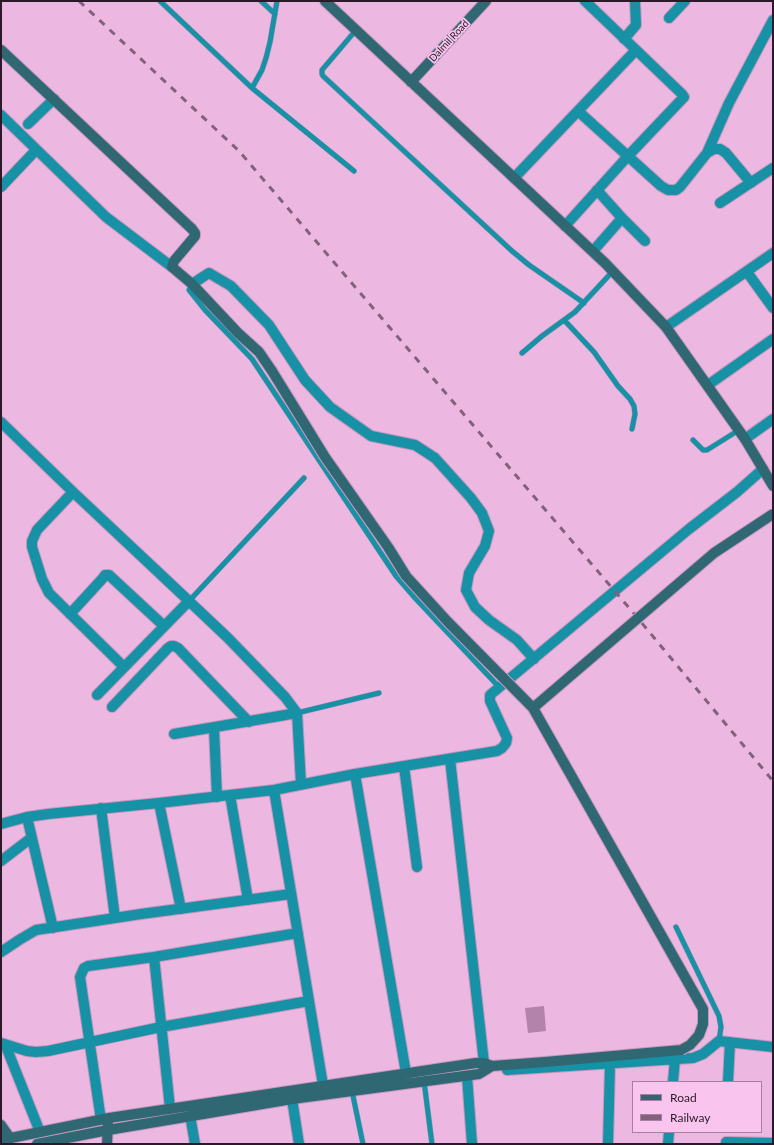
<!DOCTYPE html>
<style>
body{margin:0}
#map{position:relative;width:774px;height:1145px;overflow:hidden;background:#ecb8e2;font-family:Lato,sans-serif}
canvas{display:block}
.frame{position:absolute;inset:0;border:2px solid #2c1929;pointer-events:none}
.legend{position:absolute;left:632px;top:1081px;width:130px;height:52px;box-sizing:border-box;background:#f9c5ef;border:1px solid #a780a0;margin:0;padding:5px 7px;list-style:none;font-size:12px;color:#2c1929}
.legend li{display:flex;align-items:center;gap:8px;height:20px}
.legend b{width:20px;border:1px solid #a780a0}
</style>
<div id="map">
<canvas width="774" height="1145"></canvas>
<div class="frame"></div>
<ul class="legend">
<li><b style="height:5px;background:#2f6773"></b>Road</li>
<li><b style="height:5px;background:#83617d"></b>Railway</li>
</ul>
</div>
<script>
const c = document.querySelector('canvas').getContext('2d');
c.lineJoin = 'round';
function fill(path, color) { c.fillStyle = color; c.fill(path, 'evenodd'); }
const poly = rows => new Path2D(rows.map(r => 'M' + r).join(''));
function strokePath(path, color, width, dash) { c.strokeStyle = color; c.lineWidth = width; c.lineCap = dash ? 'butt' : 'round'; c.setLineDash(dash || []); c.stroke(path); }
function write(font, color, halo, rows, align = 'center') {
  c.font = font + ' Lato,sans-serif'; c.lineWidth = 3.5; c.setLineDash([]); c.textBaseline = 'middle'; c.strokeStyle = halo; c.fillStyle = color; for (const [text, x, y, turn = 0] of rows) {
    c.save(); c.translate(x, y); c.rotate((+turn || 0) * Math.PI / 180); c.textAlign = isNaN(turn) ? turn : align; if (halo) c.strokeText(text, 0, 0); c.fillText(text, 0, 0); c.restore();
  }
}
fill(poly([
 [544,1006,546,1031,528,1033,525,1008]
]), '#b483ab');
const lane = poly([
 [160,1,252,88,354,171],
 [261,1,275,14],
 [356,30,322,70,322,74,323,76,512,251,529,265,584,303],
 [252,88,262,70,266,58,270,42,277,1],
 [192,284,189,290,205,310,252,359,396,576,416,599,500,688],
 [565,321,594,352,618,386,630,399,634,406,635,414,632,429],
 [522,353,542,336,575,312,613,271],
 [693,440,703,450,707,450,739,430],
 [189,601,304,478],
 [297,713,379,693],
 [676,927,719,1016,721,1027,719,1041],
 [424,1081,432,1144],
 [352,1091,363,1144]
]);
const street = poly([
 [669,18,685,1],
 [624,39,636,25,635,1],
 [578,111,661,186,668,190,676,190,680,187,707,153,714,149,720,149,726,153,751,183],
 [1,115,106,217,172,267],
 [28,124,54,99],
 [707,153,729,103,773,20],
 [514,178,636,50],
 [1,187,36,150],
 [597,190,622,218,645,241],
 [720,203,773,168],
 [565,226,628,156,684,97,682,94,585,1],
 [593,251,622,218],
 [747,272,773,308],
 [192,284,209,273,231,286,269,325,305,380,330,407,371,436,415,445,435,458,471,498,482,513,489,531,485,546,469,573,466,590,475,607,489,620,517,640,534,659],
 [666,327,773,253],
 [708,385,773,339],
 [1,422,73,492,173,586,228,638,285,697,297,713,301,784],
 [745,439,773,419],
 [73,492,37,530,32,541,32,547,42,579,49,593,124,667],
 [70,614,103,578,105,575,109,575,164,626],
 [97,695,189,601],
 [112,707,168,648,171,646,174,646,178,648,249,722],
 [214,728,217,797],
 [174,734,297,713],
 [450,759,484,1063],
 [404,766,417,867],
 [355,774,406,1073],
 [274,790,323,1085],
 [230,795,248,900],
 [159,803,181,909],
 [101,808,115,918],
 [27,817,53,928],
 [1,824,27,817,48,814,159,803,274,790,355,774,497,751,502,748,506,743,507,738,490,701,490,695,689,529,737,492,763,469],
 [1,861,31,838],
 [1,952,19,940,36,930,141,914,291,894],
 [154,957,170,1108],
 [1,1043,27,1051,36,1052,48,1051,161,1027,309,1001],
 [5,1044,40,1132],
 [507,1070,693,1058,703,1054,719,1041,773,1047],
 [467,1076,472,1144],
 [673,1082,675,1059],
 [728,1082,730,1042],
 [292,1099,299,1144],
 [190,1115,195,1144],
 [101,1120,80,977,84,968,88,966,154,957,298,933],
 [726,1142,773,1143],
 [608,1144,610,1064],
 [668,1144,669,1132]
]);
const secondary = poly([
 [325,1,605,263,666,327,745,439,773,486],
 [1,50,192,229,195,233,195,236,174,261,172,267,192,284,238,333,259,352,272,371],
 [411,82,486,1],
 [1,1125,10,1138],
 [1,1140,109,1118,476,1063,484,1063,492,1066,545,1062,681,1050],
 [37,1144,108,1130,292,1099,479,1074,492,1066],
 [107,1144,108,1124]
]);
strokePath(lane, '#c698bd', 6);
strokePath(street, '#c698bd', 12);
strokePath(secondary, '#c698bd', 12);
strokePath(lane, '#1691a5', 5);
strokePath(street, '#1691a5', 10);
strokePath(secondary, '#2f6773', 10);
strokePath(poly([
 [79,1,239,151,636,616,773,781]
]), '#83617d', 3, [7, 7]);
const secondaryBridge = poly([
 [272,371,325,457,388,547,406,576,448,622,533,708],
 [681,1050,690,1045,699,1035,703,1024,703,1009,533,708,714,553,773,514]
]);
strokePath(secondaryBridge, '#c698bd', 12, []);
strokePath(secondaryBridge, '#2f6773', 10);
write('10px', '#2c1929', '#f9c5ef', [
 ["Dalmil Road",449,41,-47]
]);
</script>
